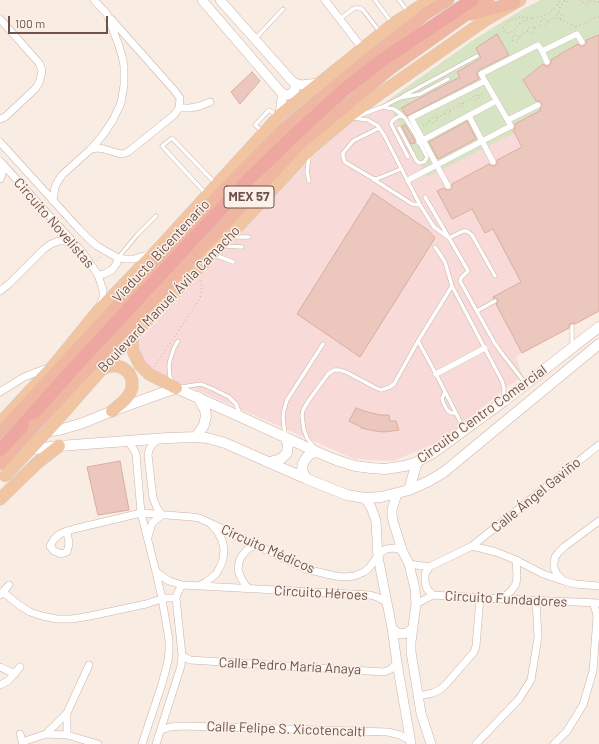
<!DOCTYPE html>
<meta charset="utf-8">
<style>
body{margin:0}
#map{position:relative;width:599px;height:744px;overflow:hidden;background:#f9ece3;font-family:Barlow,sans-serif}
canvas{display:block}
.scale{position:absolute;left:8px;top:16px;width:100px;height:18px;box-sizing:border-box;border:2px solid #6e524c;border-top:0;padding-left:5px;font-size:12px;line-height:14px;white-space:nowrap;color:#6e524c;-webkit-text-stroke:3px #fcf1e8;paint-order:stroke}
</style>
<div id="map">
<canvas width="599" height="744"></canvas>
<div class="scale">100 m</div>
</div>
<script>
const c = document.querySelector('canvas').getContext('2d');
c.lineJoin = 'round';
function fill(path, color) { c.fillStyle = color; c.fill(path, 'evenodd'); }
const poly = rows => new Path2D(rows.map(r => 'M' + r).join(''));
function strokePath(path, color, width, dash) { c.strokeStyle = color; c.lineWidth = width; c.lineCap = dash ? 'butt' : 'round'; c.setLineDash(dash || []); c.stroke(path); }
function write(font, color, halo, rows, align = 'center') {
  c.font = font + ' Barlow,sans-serif'; c.lineWidth = 3; c.setLineDash([]); c.textBaseline = 'middle'; c.strokeStyle = halo; c.fillStyle = color; for (const [text, x, y, turn = 0] of rows) {
    c.save(); c.translate(x, y); c.rotate((+turn || 0) * Math.PI / 180); c.textAlign = isNaN(turn) ? turn : align; if (halo) c.strokeText(text, 0, 0); c.fillText(text, 0, 0); c.restore();
  }
}
fill(poly([
 [541,0,599,0,599,311,522,353,516,357,523,377,511,384,451,433,434,444,393,461,354,459,158,373,141,360,138,350,140,339,315,154,353,120,387,101,472,41,523,9]
]), '#f8dbd8');
fill(poly([
 [541,0,599,0,599,35,582,42,562,53,540,66,523,80,541,110,511,126,514,133,427,177,387,101,472,41,523,9]
]), '#d7e4c3');
const building = poly([
 [497,34,509,55,479,70,477,74,479,79,407,116,401,108,460,77,457,72,481,58,476,48,497,34],
 [599,35,599,311,575,324,573,323,571,323,569,325,569,328,522,353,496,304,498,302,498,300,496,298,493,298,493,297,521,282,493,229,485,233,472,209,452,219,437,191,444,188,446,190,450,190,452,188,452,184,489,164,492,166,495,166,497,163,497,160,522,147,513,130,515,128,515,124,541,110,540,109,542,105,540,101,536,101,523,80,543,64,546,66,549,66,551,63,551,60,562,53,578,44,580,46,584,46,586,44,586,40,599,35],
 [252,72,260,81,240,104,231,92,252,72],
 [467,121,476,139,438,159,429,142,467,121],
 [405,125,415,141,415,143,411,144,402,126,405,125],
 [373,193,428,230,435,238,360,357,297,314,373,193],
 [356,408,364,411,380,415,389,415,390,421,396,421,399,430,384,432,375,431,361,428,361,427,349,421,356,408],
 [120,461,129,510,98,515,87,467,120,461]
]);
fill(building, '#ebc7be');
strokePath(building, '#dcaca0', 1);
const service = poly([
 [375,0,392,23],
 [399,0,408,12],
 [340,19,353,9,356,8,360,8,363,10,380,32],
 [255,39,283,9],
 [403,96,477,56],
 [382,107,394,109,401,114,405,118,415,134,427,157,425,161,424,162,419,163,416,160,399,128],
 [358,116,382,107,400,98,420,94,448,79],
 [403,117,400,116,396,118,392,121,391,124,408,157],
 [353,118,368,120,378,126,384,135,420,205,434,227,449,238,467,269,468,271,461,278,460,281,494,342,501,352,525,383],
 [379,128,353,141,343,153,343,157,345,162,350,165,372,178,376,179,379,178,401,169],
 [263,132,255,125,269,110,276,115],
 [309,156,307,172,309,181],
 [373,179,412,204,420,205],
 [206,194,162,146,172,138,215,183],
 [425,197,449,238,463,231,467,231,472,235,495,276],
 [233,237,249,237],
 [225,246,242,247],
 [435,247,445,262,452,286,502,381,504,388,504,399],
 [215,255,233,262],
 [118,258,137,235,156,216],
 [477,311,495,301],
 [418,341,436,374,464,429],
 [572,347,572,326],
 [172,382,170,377,169,367,170,360,174,348,178,341],
 [182,387,201,384,213,389,229,397,236,404,240,414],
 [445,392,442,398,443,402,447,410,451,413,456,413],
 [285,435,283,418,284,410,287,400,323,344],
 [313,446,307,438,304,430,302,416,303,410,309,400,328,374,334,370,339,370,346,372,376,388,381,390,390,387,394,384,418,341,452,286]
]);
const pedestrian = poly([
 [542,51,547,62],
 [485,81,411,118,423,140,496,101],
 [469,116,493,162],
 [508,120,538,105],
 [419,142,423,140,448,186],
 [408,180,511,126,481,74,538,45,542,51,577,34,582,42],
 [436,374,485,348]
]);
const minor = poly([
 [325,0,362,48],
 [0,19,39,63,42,70,41,76,39,83,35,89,5,117,0,119],
 [179,108,190,108,200,106,210,102],
 [0,142,78,228,90,240,97,246,118,258,125,259,134,259,147,255,150,253],
 [91,149,98,148,104,149,117,153,122,154,128,152,174,115,179,108,180,98,174,90,111,19],
 [0,161,83,253,92,266,98,275,103,290,103,298,100,305],
 [0,179,2,174,3,165],
 [53,201,55,187,58,181,62,175,91,149,103,135,113,120,121,103,124,85,124,66,122,56,119,46,107,14,94,0],
 [98,275,104,274,112,270,117,263,118,258],
 [0,291,9,284,44,249,51,244,59,241,66,241,72,244],
 [0,392,24,377,50,367],
 [158,439,152,445,149,450,148,455,153,498,157,508,162,515],
 [128,441,134,450,136,454,141,513,156,572,162,599,169,640,169,651,168,661,162,684,142,744],
 [67,531,69,544,67,552,61,554,54,551,50,546,54,539,60,534,67,531,74,529,141,513,192,517,199,518,210,523,306,569,335,576,344,577,354,576,364,572,369,568,380,553,386,549,394,548,402,550],
 [148,537,152,523,162,515],
 [472,546,496,552,516,560,543,574,564,581,575,584,599,586],
 [409,564,429,567,472,546,599,445],
 [429,567,425,574,425,582,427,589,433,595],
 [156,572,169,581,182,585,370,595,377,597,386,602],
 [563,580,557,574,554,568,554,563,555,557,558,553,564,547,599,521],
 [199,586,206,582,216,574,219,569,223,560,224,549,222,540,217,531,211,524],
 [250,589,246,586,241,578,238,570,239,562,241,557,245,552,249,548,256,545],
 [3,592,19,605,30,612,42,616,57,619,72,619,90,616,146,604,165,598,176,598],
 [0,595,9,585],
 [502,599,511,591,516,584,517,575,516,560],
 [416,604,433,595,502,599,599,603],
 [182,655,186,658,190,660,384,672,391,669,397,663],
 [0,667,15,674],
 [0,685,8,681,20,667],
 [418,696,433,693,441,689,448,682,474,652,476,646,480,598],
 [67,713,67,735],
 [161,730,170,727,182,726,388,732,400,735,410,740],
 [20,734,23,744],
 [46,734,67,713,89,665],
 [22,742,46,734,67,735,98,744],
 [156,744,181,666,182,655,176,598,178,592,182,585],
 [476,744,519,699,531,680,538,637,536,600],
 [554,744,567,731,583,705,593,671,597,617,596,611,593,603]
]);
const tertiary = poly([
 [202,0,280,91,282,93,282,99,280,115],
 [220,0,292,81,295,83,301,85,319,83],
 [282,93,288,95,292,93,295,89,295,83],
 [397,494,392,509,392,515,393,521,402,550,409,564,415,589,416,604,411,642,411,652,421,713,431,744],
 [365,498,371,507,376,521,378,557,392,628,397,663,411,744],
 [392,628,396,632,400,634,407,633,413,628]
]);
const secondary = poly([
 [42,432,59,430,83,423,112,411,176,388,241,417,317,452,336,460,355,466,371,468,385,469,405,466,417,462,433,453,504,401,599,327],
 [196,437,204,425,206,416,205,410,198,397],
 [26,450,59,446,168,438,196,437,207,438,225,443,307,479,347,495,365,498,381,497,409,490,429,481,444,472,599,344],
 [270,462,281,459,287,453,288,444,285,437],
 [307,479,303,473,302,470,303,463,307,457,310,454,317,452],
 [409,490,417,462]
]);
const primary = poly([
 [134,334,132,343,133,351,140,365,149,374,176,388],
 [101,370,109,366,117,366,123,368,129,373,132,380,132,388,129,395,124,401,112,411],
 [58,419,100,371,134,334,220,246,309,150,348,117,381,93,487,19,520,0],
 [0,423,54,365,98,311,160,247,280,115,393,24,425,3,434,1,445,0],
 [0,499,37,463,59,446]
]);
const trunk = poly([
 [471,14,514,3],
 [36,424,301,143,391,68,481,4,488,0],
 [0,433,219,195,286,127,356,69,427,13,448,0]
]);
const motorway = poly([
 [22,426,72,370,250,178,302,128,344,90,384,59,472,0]
]);
strokePath(service, '#c8b3ab', 4.5);
strokePath(pedestrian, '#c8b3ab', 6);
strokePath(minor, '#c8b3ab', 8);
strokePath(tertiary, '#c8b3ab', 10);
strokePath(secondary, '#cdb4ab', 11);
strokePath(primary, '#d4cbc9', 13);
strokePath(trunk, '#d4cbc9', 13);
strokePath(motorway, '#d4cbc9', 14);
strokePath(poly([
 [564,0,567,2,570,0],
 [580,0,582,0,583,3,585,4,588,4,589,0],
 [590,1,599,2],
 [559,12,560,7,565,1],
 [519,17,533,18,522,21,514,31,509,33,505,31,503,28,507,22,513,19,519,17],
 [533,18,541,17,548,14,557,6,560,0],
 [560,19,562,16,561,14,557,13,556,14,556,17,557,19,560,19,565,22,576,27],
 [548,21,545,19,544,19,541,21,541,24,543,26,545,26,548,23,548,21,555,17],
 [576,27,586,23,592,19,599,17],
 [534,28,534,32,533,33,531,34,528,31,527,29,529,27,532,26,534,28,541,25],
 [519,37,518,35,514,35,512,38,512,40,514,41,517,42,518,40,519,37,528,31],
 [478,96,484,93],
 [463,103,472,99,474,95,478,96,478,99,477,100,475,100,472,99],
 [450,111,459,106,460,103,462,103,464,105,461,108,459,106],
 [437,118,444,114,444,113,446,110,450,111,450,113,448,115,444,114],
 [423,125,429,122,430,119,433,117,436,117,437,120,433,123,429,122],
 [97,261,101,256],
 [154,367,200,299,202,287,200,280]
]), '#cfaba1', 1, [1, 3]);
strokePath(service, '#fff', 3.5);
strokePath(pedestrian, '#fff', 5.5);
strokePath(minor, '#fff', 7);
strokePath(tertiary, '#fff', 9);
strokePath(secondary, '#fff', 10);
strokePath(primary, '#f1c5a2', 12);
strokePath(trunk, '#efb6a1', 12);
strokePath(motorway, '#eda6a0', 13);
const primaryBridge = poly([
 [5,476,58,419]
]);
const trunkBridge = poly([
 [0,464,36,424]
]);
const motorwayBridge = poly([
 [0,450,22,426]
]);
strokePath(primaryBridge, '#d4cbc9', 13, []);
strokePath(trunkBridge, '#d4cbc9', 13, []);
strokePath(motorwayBridge, '#d4cbc9', 14, []);
strokePath(poly([
 [171,233,206,264]
]), '#cfaba1', 1, [1, 3]);
strokePath(primaryBridge, '#f1c5a2', 12);
strokePath(trunkBridge, '#efb6a1', 12);
strokePath(motorwayBridge, '#eda6a0', 13);
for (const [x, y, w] of [
 [249,197,50]
]) { const box = new Path2D(); box.roundRect(x - w / 2, y - 11, w, 22, 3); c.fillStyle = '#fcf1e8'; c.fill(box); strokePath(box, '#6e524c', 1); }
write('bold 13px', '#6e524c', null, [
 ["MEX 57",249,197]
]);
write('14px', '#6e524c', '#fcf1e8', [
 ["Circuito Novelistas",54,223,49],
 ["Viaducto Bicentenario",161,251,-47],
 ["Boulevard Manuel Ávila Camacho",169,299,-46],
 ["Circuito Centro Comercial",482,414,-36],
 ["Calle Ángel Gaviño",536,495,-39],
 ["Circuito Médicos",268,549,24],
 ["Circuito Héroes",321,593,3],
 ["Circuito Fundadores",506,599,3],
 ["Calle Pedro María Anaya",290,666,3],
 ["Calle Felipe S. Xicotencaltl",286,729,2]
]);
</script>
